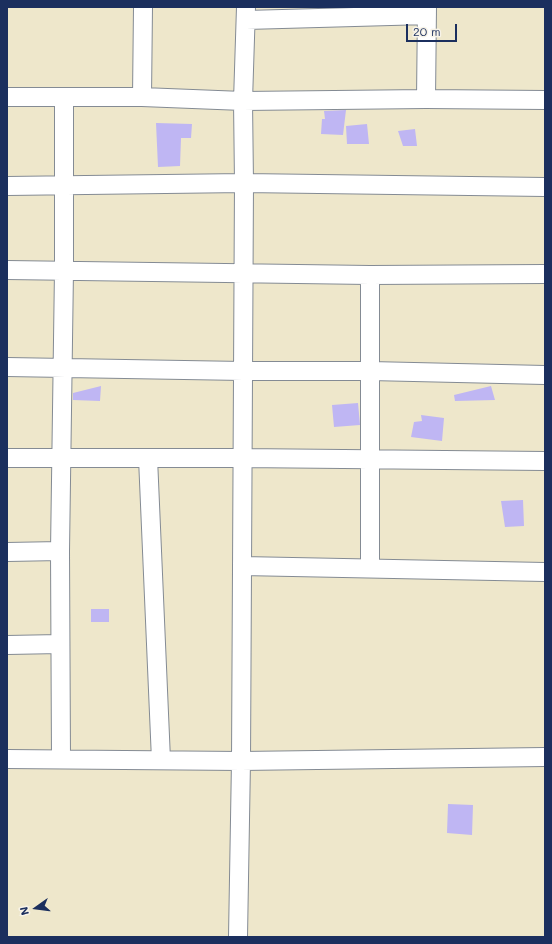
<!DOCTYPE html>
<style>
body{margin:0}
#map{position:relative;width:552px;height:944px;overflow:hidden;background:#eee7cb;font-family:Mali,sans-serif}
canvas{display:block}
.frame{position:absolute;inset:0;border:8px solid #1b2f5e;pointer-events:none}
.north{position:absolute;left:16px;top:888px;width:40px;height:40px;-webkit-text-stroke:3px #f7f3e8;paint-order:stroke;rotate:256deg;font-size:11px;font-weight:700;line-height:16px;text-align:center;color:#1b2f5e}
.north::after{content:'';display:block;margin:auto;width:14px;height:18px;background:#1b2f5e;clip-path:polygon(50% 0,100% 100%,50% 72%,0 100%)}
.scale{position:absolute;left:406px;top:24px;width:51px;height:18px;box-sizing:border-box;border:2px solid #1b2f5e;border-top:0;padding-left:5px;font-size:12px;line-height:14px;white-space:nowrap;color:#1b2f5e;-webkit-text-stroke:3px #f7f3e8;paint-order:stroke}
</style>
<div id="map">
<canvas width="552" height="944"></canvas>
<div class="frame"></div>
<div class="north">N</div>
<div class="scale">20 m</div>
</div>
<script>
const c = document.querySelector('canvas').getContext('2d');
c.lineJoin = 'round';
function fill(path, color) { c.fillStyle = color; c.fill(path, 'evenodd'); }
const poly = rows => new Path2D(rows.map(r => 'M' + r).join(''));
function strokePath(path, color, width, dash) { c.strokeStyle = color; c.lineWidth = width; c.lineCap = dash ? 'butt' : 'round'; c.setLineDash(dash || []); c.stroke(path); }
fill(poly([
 [346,110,343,135,321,134,322,119,325,119,324,111],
 [156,123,192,124,191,138,181,138,180,166,158,167],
 [367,124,369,144,347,144,346,126],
 [415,129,417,146,403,146,398,131],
 [101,386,100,401,73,400,73,393],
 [491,386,495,400,455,401,454,395],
 [358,403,360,425,334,427,332,405],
 [421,415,444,418,442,441,411,437,414,422,422,421],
 [523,500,524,526,505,527,501,501],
 [91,609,109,609,109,622,91,622],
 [448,804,473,805,472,835,447,833]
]), '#bfb6f3');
const street = poly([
 [246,20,427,15],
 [7,97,142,97,243,101,426,99,545,100],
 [142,97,143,7],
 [426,99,427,7],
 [7,186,244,183,545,187],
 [7,270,370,275,545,274],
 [7,367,243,371,370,371,545,375],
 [7,458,242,458,545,461],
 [148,458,161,760],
 [7,552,60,551],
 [242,566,545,572],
 [370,568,370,275],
 [7,645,60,644],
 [7,759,241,761,545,757],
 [61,759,60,551,64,270,64,97],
 [238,937,241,761,244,183,243,101,246,7]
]);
strokePath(street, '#848b94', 20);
strokePath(street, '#fff', 18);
</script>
